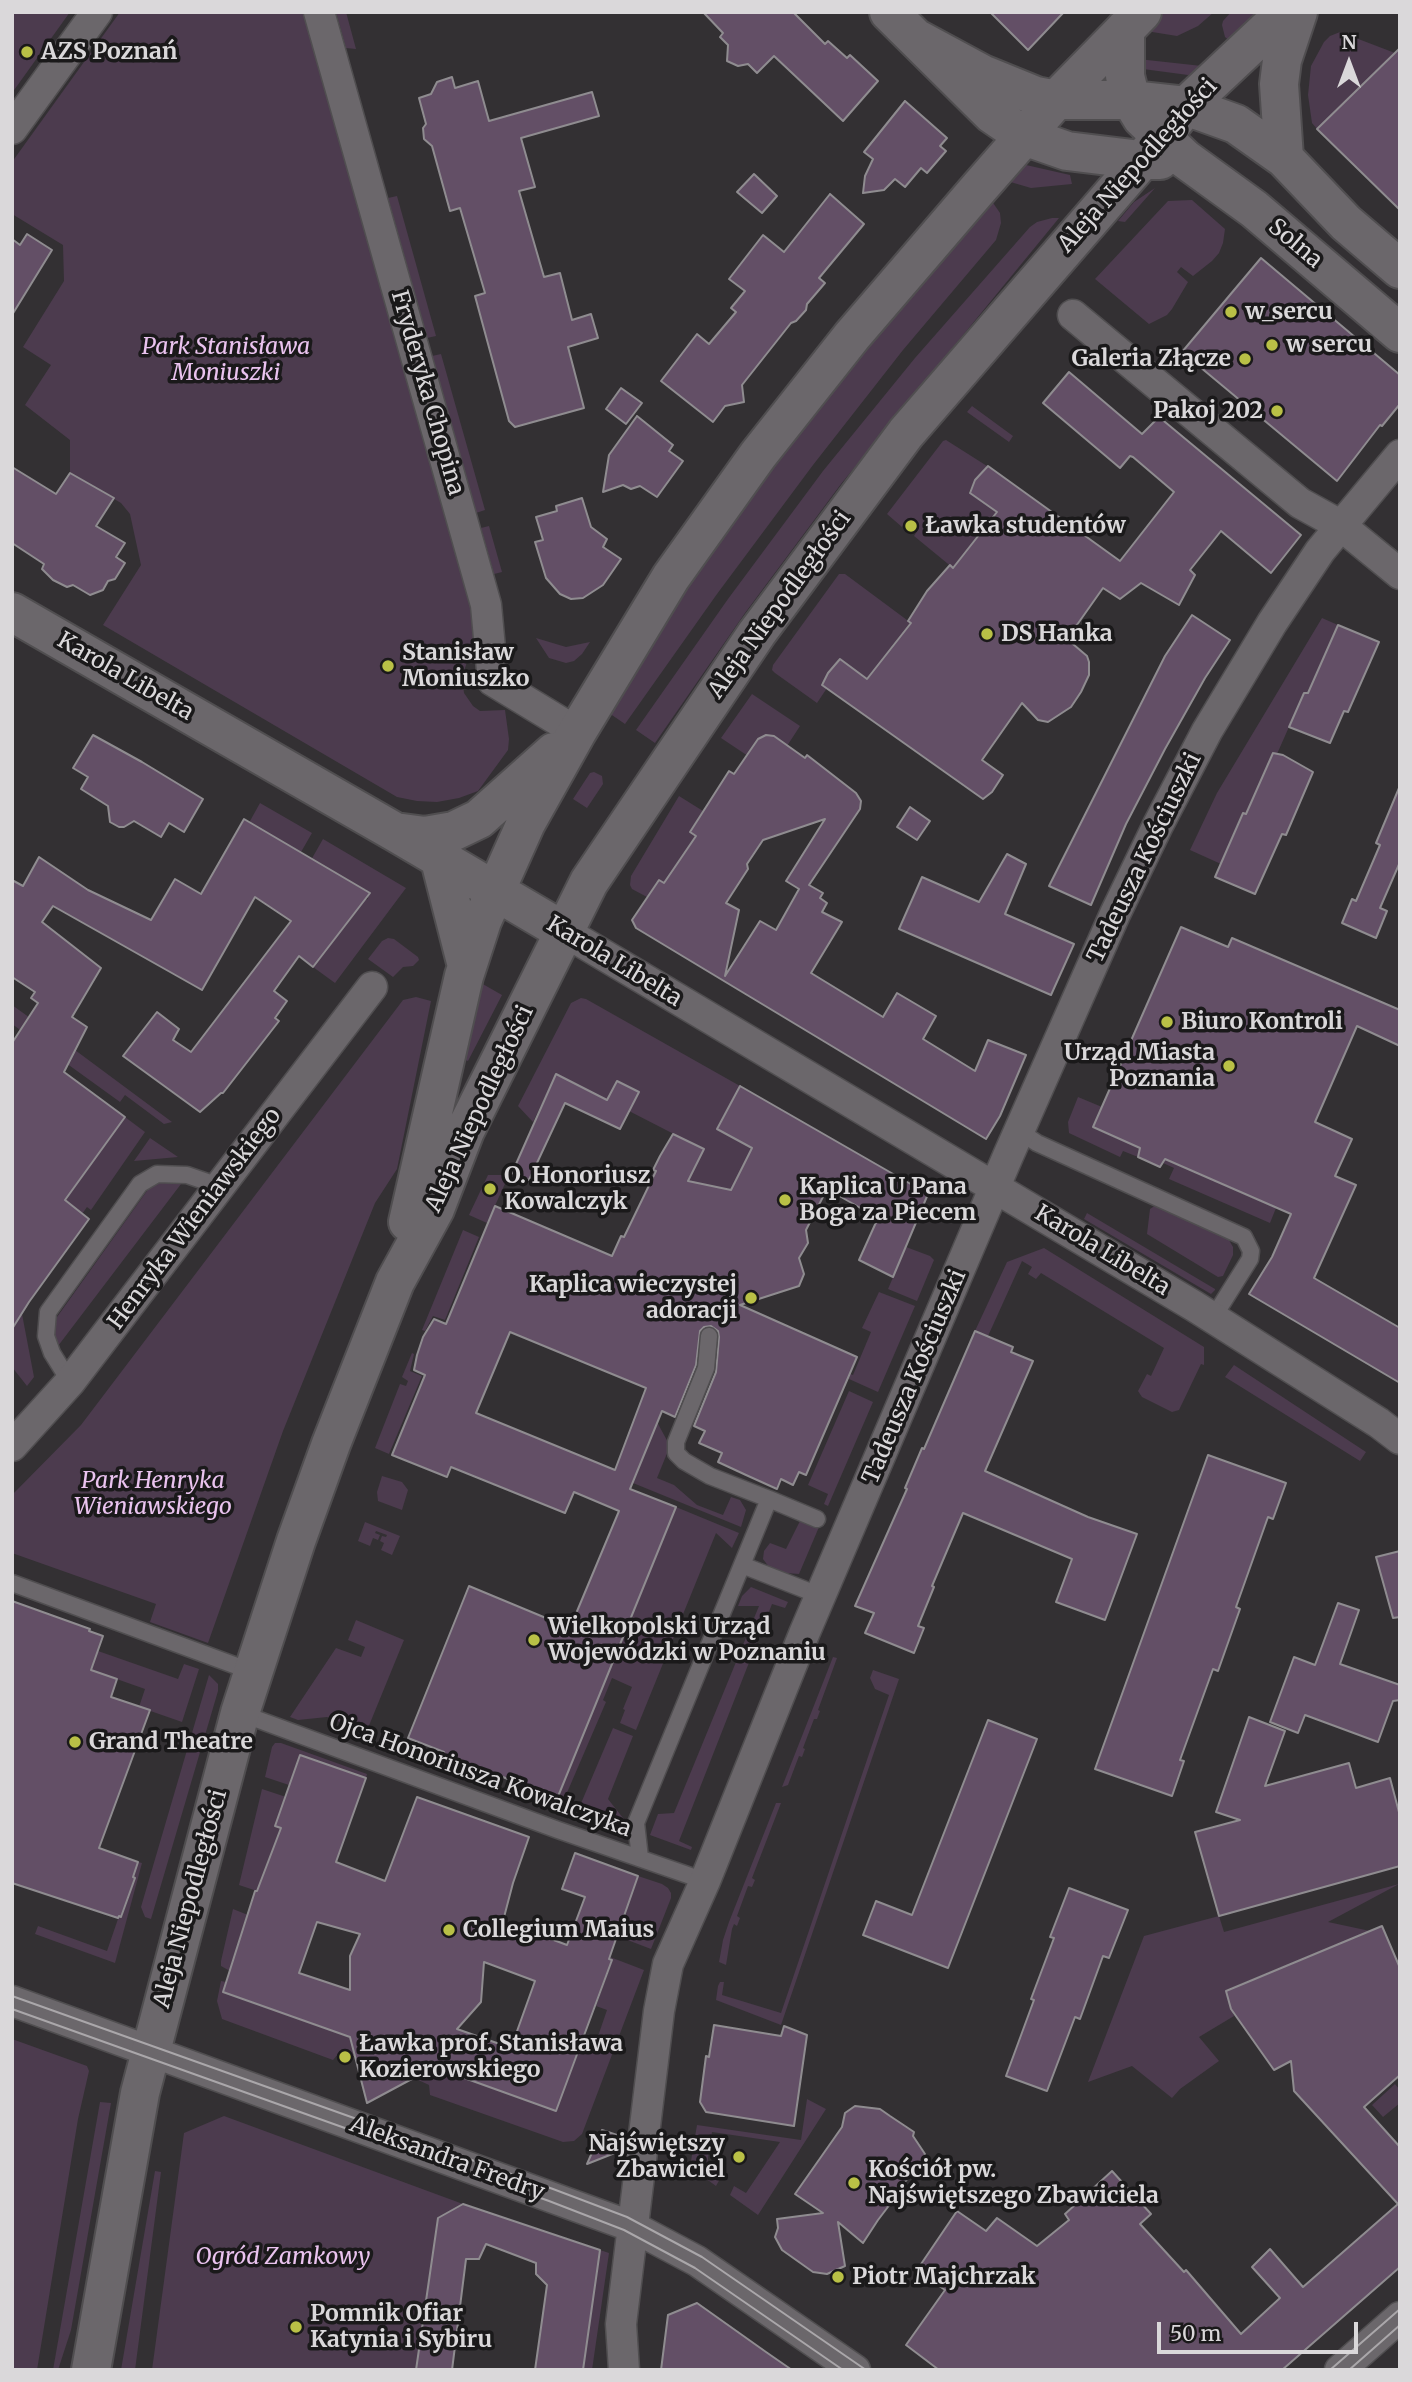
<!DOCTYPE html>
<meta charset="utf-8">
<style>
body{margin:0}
#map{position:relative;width:1412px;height:2382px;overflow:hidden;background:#333033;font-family:Merriweather,serif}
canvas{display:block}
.frame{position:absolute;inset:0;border:14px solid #dad8da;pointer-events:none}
.north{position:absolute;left:1314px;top:28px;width:70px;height:70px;-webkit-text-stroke:5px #1a191a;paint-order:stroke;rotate:0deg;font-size:19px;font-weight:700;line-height:28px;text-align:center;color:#dad8da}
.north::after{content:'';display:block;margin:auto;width:24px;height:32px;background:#dad8da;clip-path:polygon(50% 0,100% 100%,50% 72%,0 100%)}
.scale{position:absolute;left:1157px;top:2322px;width:201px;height:32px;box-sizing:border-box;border:4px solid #dad8da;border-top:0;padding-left:9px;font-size:21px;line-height:24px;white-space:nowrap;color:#dad8da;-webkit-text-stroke:5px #1a191a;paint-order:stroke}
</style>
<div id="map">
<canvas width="1412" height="2382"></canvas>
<div class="frame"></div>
<div class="north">N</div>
<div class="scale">50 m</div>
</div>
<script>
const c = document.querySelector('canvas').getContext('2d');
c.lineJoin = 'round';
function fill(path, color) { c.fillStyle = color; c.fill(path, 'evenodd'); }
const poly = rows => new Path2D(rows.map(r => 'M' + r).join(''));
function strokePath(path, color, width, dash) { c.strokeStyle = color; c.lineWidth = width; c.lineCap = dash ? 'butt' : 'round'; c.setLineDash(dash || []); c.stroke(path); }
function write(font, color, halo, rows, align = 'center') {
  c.font = font + ' Merriweather,serif'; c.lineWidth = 7; c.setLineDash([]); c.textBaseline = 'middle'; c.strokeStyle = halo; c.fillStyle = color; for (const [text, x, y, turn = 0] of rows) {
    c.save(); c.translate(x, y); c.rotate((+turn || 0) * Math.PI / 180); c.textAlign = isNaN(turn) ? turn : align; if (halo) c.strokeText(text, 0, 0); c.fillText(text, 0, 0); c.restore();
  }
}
fill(poly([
 [12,12,70,12,12,93],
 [120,12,310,12,477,607,477,632,462,677,464,693,473,706,480,711,505,710,509,739,508,750,478,791,459,798,437,802,417,801,397,797,103,625,141,565,130,514,121,503,70,473,70,440,25,405,51,365,23,347,64,281,63,245,12,214,12,162],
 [336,12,346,12,356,49,346,48],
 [1161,12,1214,12,1198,26,1177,36,1146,31],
 [1231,12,1264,12,1231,42,1225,37,1222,25,1223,21],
 [1340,32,1395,53,1317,129,1312,123,1308,95,1311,66,1324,42,1330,36],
 [1138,59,1202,66,1195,73,1188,75,1143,69],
 [1026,165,1070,175,1072,184,1031,188,1007,181,1021,167],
 [1155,188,1125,222,1118,221,1134,202],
 [397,196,436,336,427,338,389,201,388,198],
 [989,197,1000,213,1001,223,996,240,903,350,813,465,717,594,625,724,606,711,681,587,788,442],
 [1192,200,1225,229,1223,243,1219,253,1212,261,1193,276,1181,267,1177,272,1188,282,1172,309,1167,315,1149,324,1095,279,1168,201],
 [1052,218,1059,218,841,484,745,613,655,743,636,730,728,599,823,471,915,358,1030,227,1037,222],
 [441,354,485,510,476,513,432,356],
 [972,406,1013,436,1009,442,967,412],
 [946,440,987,466,975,480,969,492,997,512,953,568,914,536,919,528,908,519,902,527,887,514,943,441],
 [489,526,502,572,494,574,481,528],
 [839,574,845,574,911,623,867,679,839,659,821,684,827,688,817,703,775,673,772,670,773,665],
 [1322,618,1338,625,1308,693,1304,693,1277,754,1273,753,1246,814,1242,813,1221,864,1190,850,1217,793],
 [536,638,566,647,590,642,582,654,574,661,566,663,549,658],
 [752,694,800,726,787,746,774,736,766,735,758,739,748,756,721,738],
 [594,772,602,776,603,784,587,808,573,799,590,773],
 [679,796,703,811,690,832,696,836,664,883,659,880,647,897,632,889,630,885,631,876],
 [260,803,312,833,301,852,251,825,250,821],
 [323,839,406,888,335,983,313,967,364,900,368,899,366,889,361,889,311,860],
 [388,938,394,939,418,957,419,960,413,966,403,967,393,977,368,959,382,941],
 [481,983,502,995,468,1061,463,1059],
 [416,997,431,1001,397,1169,375,1203,283,1431,208,1643,150,1622,156,1604,12,1553,12,1495,81,1425,403,1000],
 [581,998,586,999,740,1086,717,1127,759,1152,757,1172,743,1165,731,1190,745,1197,687,1182,703,1149,629,1111,638,1092,617,1081,607,1101,556,1075,533,1122,518,1106,571,1003],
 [12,1005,75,1050,172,1122,164,1124,125,1095,120,1102,12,1024],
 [1078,1097,1102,1107,1093,1128,1140,1148,1138,1157,1123,1151,1120,1157,1069,1133,1068,1122],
 [121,1114,145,1132,91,1210,87,1207,82,1214,78,1210,74,1210,63,1202,122,1121],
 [150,1138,178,1157,134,1161],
 [1165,1159,1276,1208,1270,1223,1169,1179,1174,1168,1163,1163],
 [488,1175,509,1175,487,1223,469,1215],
 [160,1181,175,1181,181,1184,58,1346,53,1334,57,1317,149,1188],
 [1156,1205,1223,1235,1229,1240,1233,1247,1233,1255,1223,1276,1218,1277,1147,1234,1150,1209],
 [1087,1213,1215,1289,1215,1290,1211,1294,1084,1219],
 [463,1230,479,1237,445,1320,433,1316,425,1331,422,1330],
 [906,1247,930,1256,934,1260,917,1301,888,1289],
 [1044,1248,1204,1347,1204,1365,1201,1364,1179,1410,1172,1412,1142,1397,1138,1391,1147,1374,1151,1376,1164,1348,1041,1273,1036,1279,1028,1274,1032,1267,1022,1261,988,1336,975,1331,1007,1262],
 [879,1292,915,1306,878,1392,849,1379,850,1374,853,1375,871,1332,862,1328],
 [12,1313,22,1314,34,1377,27,1386,12,1367],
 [412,1353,414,1354,410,1371,422,1376,389,1454,375,1448,400,1384,406,1386,408,1381,402,1377],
 [1234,1365,1366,1452,1360,1461,1225,1377],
 [849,1391,873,1402,828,1506,824,1504,828,1494,808,1485],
 [657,1422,670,1446,657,1478,674,1485,697,1505,723,1515,731,1497,740,1500,746,1510,741,1527,633,1483,645,1452,641,1438,650,1441],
 [382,1476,402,1482,408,1490,402,1510,378,1501,377,1492],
 [676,1507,739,1533,732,1548,716,1533,636,1730,620,1723,625,1710,623,1709,632,1687,612,1678,603,1700,606,1702,563,1802,557,1799],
 [801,1519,819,1527,799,1574,786,1573,769,1567,763,1559,764,1551,770,1543,786,1549],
 [365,1522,400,1536,392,1555,381,1550,384,1543,380,1541,382,1536,386,1537,387,1535,376,1531,375,1533,380,1535,378,1540,373,1538,370,1546,358,1541],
 [751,1587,788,1602,785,1608,772,1604,679,1841,692,1847,691,1850,650,1835,658,1814,674,1813,759,1606,738,1606,742,1596],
 [356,1620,404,1640,368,1728,363,1731,327,1717,298,1720,290,1717,336,1648,361,1657,365,1647,348,1640],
 [98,1651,178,1679,184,1664,199,1669,182,1722,139,1707,145,1689,91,1670],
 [833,1657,837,1658,818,1710,820,1711,817,1719,814,1719,803,1748,805,1749,802,1757,799,1756,788,1785,782,1787],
 [873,1670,899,1679,781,2025,716,2000,718,1986,720,1982,724,1982,722,1995,781,2013,889,1695,875,1689,870,1678],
 [209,1675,218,1684,218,1691,151,1919,145,1917,141,1907],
 [613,1728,633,1736,608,1799,623,1818,627,1819,626,1828,580,1811,579,1808],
 [275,1743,281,1743,367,1774,366,1778,300,1755,289,1785,265,1777,272,1747],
 [262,1789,286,1797,283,1828,276,1841,257,1891,239,1885],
 [776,1803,781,1803,752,1878,755,1880,752,1887,748,1886,737,1916,740,1918,737,1926,734,1924,732,1929,726,1965,719,1962,723,1940,729,1922],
 [138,1862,142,1863,115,1963,35,1934,38,1926,107,1951,119,1916,122,1917,135,1878,133,1877],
 [638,1876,662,1884,668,1888,671,1893,671,1898,651,1949,617,1936],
 [1399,1884,1328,1922,1370,1931,1226,1990,1234,2016,1199,2037,1219,2061,1180,2089,1172,2098,1132,2066,1088,2082,1144,1936,1219,1916,1224,1932],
 [233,1909,248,1915,230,1971,221,1966,221,1961],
 [610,1957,644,1970,582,2134,574,2141,563,2142,430,2095,429,2085,414,2078,431,2066,556,2110,583,2041,595,2045,607,2010,596,2006,612,1961],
 [221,1981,226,1982,224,1992,351,2037,354,2056,339,2053,333,2060,222,2019,217,2001],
 [12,2039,87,2066,89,2071,78,2119,37,2370,12,2370],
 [1395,2084,1400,2090,1400,2103,1383,2117,1372,2105],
 [807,2099,826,2109,758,2215,730,2195,734,2186,746,2193,780,2142,712,2132,707,2165,721,2177,716,2186,690,2167,697,2125,801,2140],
 [100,2102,111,2103,71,2330,58,2370,53,2370],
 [224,2116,463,2204,438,2218,416,2370,152,2370,184,2133],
 [155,2171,161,2172,135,2370,121,2370],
 [600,2250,609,2253,592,2370,583,2370]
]), '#4c3b4e');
const building = poly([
 [703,12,793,12,825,44,828,41,847,58,850,55,878,81,843,121,774,56,757,73,748,64,738,66,727,61,728,45,720,37,723,33,703,12],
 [990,12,1064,12,1028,50,990,12],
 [1400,48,1400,210,1317,129,1400,48],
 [452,77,455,88,478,81,489,121,592,92,599,116,521,138,535,187,519,191,544,277,560,273,572,320,591,314,598,338,568,347,584,408,515,427,509,421,475,296,485,293,460,208,450,211,432,146,424,139,423,128,426,124,419,98,431,94,437,82,452,77],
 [905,101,947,138,940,146,946,151,927,173,921,168,905,187,895,179,884,190,863,193,865,176,873,159,864,152,905,101],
 [754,174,777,196,762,213,737,192,754,174],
 [830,194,864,224,819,278,825,283,807,304,806,310,796,321,791,323,742,385,744,402,725,406,713,422,661,381,697,334,709,344,736,312,731,308,745,291,729,279,763,235,784,252,830,194],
 [27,234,52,250,12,315,12,239,20,245,27,234],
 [1261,258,1400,375,1400,404,1382,426,1380,425,1337,481,1182,352,1261,258],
 [1069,372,1142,434,1159,417,1301,535,1271,573,1221,531,1190,570,1195,575,1179,605,1141,583,1120,599,1103,588,1067,639,1087,656,1089,662,1089,675,1081,692,1071,707,1048,722,1038,720,1022,703,982,760,1003,775,992,792,983,799,822,685,828,673,840,659,867,679,911,623,908,621,927,591,950,565,953,568,997,512,970,493,975,480,988,466,1120,561,1174,492,1133,457,1130,456,1120,468,1043,403,1069,372],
 [621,388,642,403,626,424,606,409,621,388],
 [637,416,673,445,669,451,683,461,657,497,640,486,631,489,623,485,603,492,609,455,637,416],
 [12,467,56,494,70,473,114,498,96,526,125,543,116,557,125,563,115,579,108,581,103,590,90,595,73,585,67,587,53,580,42,569,44,564,12,543,12,467],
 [582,498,591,527,607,539,603,547,621,559,603,585,583,598,571,599,560,594,546,578,535,542,543,540,536,517,557,511,556,506,582,498],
 [1192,615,1230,640,1205,678,1165,749,1126,824,1091,905,1049,886,1165,656,1192,615],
 [1338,625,1379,642,1348,712,1344,711,1330,743,1289,727,1304,693,1308,693,1338,625],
 [93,735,142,762,203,799,184,832,169,823,161,837,134,821,124,827,119,827,110,822,108,806,81,789,88,777,73,768,93,735],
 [766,735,774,736,805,758,807,755,856,793,861,801,860,809,809,885,823,893,820,898,827,903,822,912,842,922,811,973,883,1017,897,993,936,1016,923,1039,975,1071,988,1040,1026,1055,1000,1116,986,1139,636,928,632,920,659,880,664,883,696,836,690,832,729,771,734,774,758,739,766,735],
 [825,819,786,881,799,889,776,930,760,921,725,976,739,910,726,903,748,869,747,864,763,840,825,819],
 [1273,753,1283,755,1313,772,1286,835,1282,834,1255,894,1215,877,1243,813,1246,814,1273,753],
 [1399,788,1400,862,1380,908,1387,911,1376,938,1342,923,1352,899,1356,901,1380,845,1376,843,1399,788],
 [910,807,930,821,917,840,897,827,910,807],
 [244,819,370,893,313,967,299,956,274,991,287,1001,275,1018,279,1021,223,1093,221,1093,200,1112,123,1056,157,1012,179,1029,173,1040,191,1052,291,921,255,897,202,990,53,906,42,922,101,968,72,1017,87,1027,64,1072,125,1117,65,1200,89,1219,29,1302,12,1329,12,1043,38,1003,31,998,35,992,12,977,12,880,23,886,39,857,88,890,151,920,175,879,201,894,244,819],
 [1007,854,1026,864,1005,914,1074,944,1051,995,899,929,922,877,979,902,1007,854],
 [1181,927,1228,947,1232,938,1400,1010,1400,1046,1357,1026,1315,1122,1352,1139,1335,1176,1356,1185,1314,1278,1400,1328,1400,1383,1249,1294,1272,1257,1291,1214,1165,1159,1160,1167,1138,1157,1140,1148,1093,1127,1181,927],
 [556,1074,607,1100,617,1081,639,1092,620,1129,565,1103,529,1180,512,1173,556,1074],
 [740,1086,928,1194,893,1277,859,1260,878,1218,827,1189,806,1230,808,1243,799,1258,804,1274,799,1286,740,1305,857,1357,806,1475,799,1472,793,1485,781,1479,777,1489,746,1475,718,1462,722,1453,699,1443,705,1431,694,1426,716,1372,719,1337,718,1331,711,1326,704,1327,700,1331,696,1365,675,1417,662,1411,630,1489,676,1507,557,1799,493,1773,492,1774,443,1755,444,1752,408,1738,469,1586,570,1628,619,1511,574,1492,565,1513,451,1467,447,1477,392,1455,425,1375,414,1370,417,1355,423,1337,434,1319,446,1324,495,1206,612,1256,621,1236,624,1237,656,1171,653,1170,660,1156,673,1134,704,1149,688,1181,731,1190,752,1148,717,1129,740,1086],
 [510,1332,646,1388,615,1470,476,1413,510,1332],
 [975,1331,1013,1347,1011,1352,1033,1361,985,1471,1088,1517,1137,1534,1105,1620,1056,1602,1072,1559,963,1513,932,1586,934,1587,918,1626,924,1628,914,1653,865,1633,874,1613,855,1606,907,1489,905,1488,922,1448,924,1449,975,1331],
 [1208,1455,1286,1483,1273,1519,1268,1517,1236,1607,1240,1609,1218,1671,1213,1669,1180,1760,1184,1761,1172,1796,1095,1769,1208,1455],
 [1400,1551,1400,1617,1393,1618,1376,1557,1400,1551],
 [12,1601,90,1629,89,1631,103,1636,91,1670,117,1679,111,1697,150,1710,99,1848,138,1862,133,1877,135,1878,121,1917,119,1916,118,1918,12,1883,12,1601],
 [1338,1603,1359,1610,1340,1664,1400,1685,1400,1700,1393,1701,1378,1742,1305,1715,1298,1733,1270,1722,1294,1657,1315,1665,1338,1603],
 [1249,1717,1285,1731,1265,1786,1349,1763,1356,1788,1390,1778,1400,1816,1400,1866,1219,1916,1195,1832,1240,1820,1216,1812,1249,1717],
 [988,1720,1037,1739,948,1968,863,1935,876,1901,912,1915,988,1720],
 [300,1755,366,1778,336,1862,385,1881,417,1797,529,1837,513,1883,503,1921,567,1945,585,1897,562,1889,575,1853,638,1876,609,1959,612,1960,556,2111,431,2066,423,2073,367,2103,350,2037,223,1992,255,1891,257,1891,281,1828,275,1826,300,1755],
 [317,1922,360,1934,350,1956,350,1990,299,1973,317,1922],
 [484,1962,535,1981,511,2048,457,2029,481,2002,484,1962],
 [1069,1888,1128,1910,1109,1958,1103,1956,1080,2019,1075,2017,1047,2091,1006,2076,1034,2000,1031,1999,1054,1938,1050,1937,1069,1888],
 [1382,1926,1400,1968,1400,2075,1364,2107,1400,2147,1400,2267,1282,2370,939,2370,906,2345,945,2290,917,2270,957,2211,986,2231,997,2218,1037,2246,1069,2220,1065,2214,1112,2171,1151,2214,1140,2224,1184,2272,1186,2270,1241,2334,1280,2298,1252,2267,1270,2249,1303,2287,1398,2204,1294,2091,1291,2061,1274,2070,1231,2009,1226,1991,1382,1926],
 [714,2025,781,2036,784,2026,807,2035,794,2126,706,2112,700,2102,706,2056,709,2057,714,2025],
 [855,2106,880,2109,890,2116,914,2132,913,2136,925,2154,923,2161,895,2193,897,2195,878,2220,863,2243,838,2222,845,2266,827,2274,813,2272,782,2250,775,2237,778,2228,777,2219,823,2213,795,2194,842,2127,845,2113,855,2106],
 [602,2130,626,2138,625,2149,587,2164,602,2130],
 [463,2204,600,2250,583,2370,535,2370,547,2285,536,2274,536,2263,486,2244,479,2259,466,2259,452,2370,416,2370,438,2218,463,2204],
 [697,2303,766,2352,792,2370,661,2370,668,2315,697,2303]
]);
fill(building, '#634f66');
strokePath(building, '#8f8c90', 2);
const service = poly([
 [1019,1131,1037,1143,1244,1237,1251,1251,1250,1259,1213,1318],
 [709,1336,706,1368,676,1442,676,1453,684,1461,710,1476,769,1499],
 [70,1382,52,1353,46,1336,48,1312,140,1184,157,1174,187,1175,219,1186],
 [742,1565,821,1596],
 [12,1583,253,1672],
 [240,1713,558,1830,705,1881],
 [640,1858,636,1823,769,1499,817,1519]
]);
const minor = poly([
 [319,12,486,605,493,681,577,732],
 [12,129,97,12],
 [1073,315,1300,503,1340,525,1400,574],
 [565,932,1194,1306,1379,1423,1400,1439],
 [12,1446,70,1382,372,987],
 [12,2001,633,2227,697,2261,855,2370],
 [624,2370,621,2324,659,2011,668,1964,705,1881,804,1634,1008,1156,1115,914,1158,825,1207,731,1272,623,1320,551,1400,455],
 [1340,2370,1400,2317]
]);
const tertiary = poly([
 [889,12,992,114,1024,136,1067,151,1141,160,1160,160],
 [1125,29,1125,76,1131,100,1142,118,1185,159,1254,209,1400,333],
 [919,40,982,74,1036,96,1056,100,1131,100,1186,106,1236,124,1284,158,1346,223,1400,269],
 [1284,158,1279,84,1282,60,1298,12],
 [12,612,395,832,565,932],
 [395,832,425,836,454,831,479,819,554,752],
 [440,860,467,966],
 [408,1222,464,976,482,921,526,823,577,732,671,577,758,455,852,336,979,188,1056,100,1142,12],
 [91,2370,140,2093,240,1713,296,1541,331,1444,395,1282,435,1209,465,1131,589,882,757,633,906,433,1161,138,1186,106,1286,12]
]);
strokePath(service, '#504e50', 19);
strokePath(minor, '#504e50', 33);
strokePath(tertiary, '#504e50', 42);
strokePath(service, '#6b676b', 16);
strokePath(minor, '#6b676b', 30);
strokePath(tertiary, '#6b676b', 38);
strokePath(poly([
 [12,1996,553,2189,627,2217,702,2257,866,2370],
 [12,2009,549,2201,624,2230,695,2268,843,2370],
 [1330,2370,1400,2309],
 [1349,2370,1400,2325]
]), '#aaa7aa', 2);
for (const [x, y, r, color] of [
 [27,52,7,"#b9c046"],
 [1231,312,7,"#b9c046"],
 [1272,345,7,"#b9c046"],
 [1245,359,7,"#b9c046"],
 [1277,411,7,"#b9c046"],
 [911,526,7,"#b9c046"],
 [987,634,7,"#b9c046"],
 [388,666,7,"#b9c046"],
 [1167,1022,7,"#b9c046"],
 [1229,1066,7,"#b9c046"],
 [490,1189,7,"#b9c046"],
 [785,1200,7,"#b9c046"],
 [751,1298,7,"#b9c046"],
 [534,1640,7,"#b9c046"],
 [75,1742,7,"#b9c046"],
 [449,1930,7,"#b9c046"],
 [345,2057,7,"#b9c046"],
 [739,2157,7,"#b9c046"],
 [854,2183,7,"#b9c046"],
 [838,2277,7,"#b9c046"],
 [296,2327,7,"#b9c046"]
]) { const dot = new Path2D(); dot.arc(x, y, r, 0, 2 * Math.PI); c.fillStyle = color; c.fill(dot); strokePath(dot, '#1a191a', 2.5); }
write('bold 23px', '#dad8da', '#1a191a', [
 ["AZS Poznań",41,52],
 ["w_sercu",1245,312],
 ["w sercu",1286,345],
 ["Galeria Złącze",1231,359,"right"],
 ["Pakoj 202",1263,411,"right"],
 ["Ławka studentów",925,526],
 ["DS Hanka",1001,634],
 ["Stanisław",402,653],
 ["Moniuszko",402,679],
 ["Biuro Kontroli",1181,1022],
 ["Urząd Miasta",1215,1053,"right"],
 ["Poznania",1215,1079,"right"],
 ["O. Honoriusz",504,1176],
 ["Kowalczyk",504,1202],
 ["Kaplica U Pana",799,1187],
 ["Boga za Piecem",799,1213],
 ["Kaplica wieczystej",737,1285,"right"],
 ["adoracji",737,1311,"right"],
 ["Wielkopolski Urząd",548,1627],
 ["Wojewódzki w Poznaniu",548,1653],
 ["Grand Theatre",89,1742],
 ["Collegium Maius",463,1930],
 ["Ławka prof. Stanisława",359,2044],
 ["Kozierowskiego",359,2070],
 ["Najświętszy",725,2144,"right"],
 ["Zbawiciel",725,2170,"right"],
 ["Kościół pw.",868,2170],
 ["Najświętszego Zbawiciela",868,2196],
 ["Piotr Majchrzak",852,2277],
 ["Pomnik Ofiar",310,2314],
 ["Katynia i Sybiru",310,2340]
], 'left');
write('23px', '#dad8da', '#1a191a', [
 ["Aleja Niepodległości",1138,166,-48],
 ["Solna",1295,244,40],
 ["Fryderyka Chopina",427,393,74],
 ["Aleja Niepodległości",780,605,-54],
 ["Karola Libelta",125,677,30],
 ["Tadeusza Kościuszki",1145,858,-64],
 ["Karola Libelta",614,962,31],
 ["Aleja Niepodległości",480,1109,-65],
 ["Henryka Wieniawskiego",195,1219,-53],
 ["Karola Libelta",1102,1251,31],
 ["Tadeusza Kościuszki",915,1377,-67],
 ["Ojca Honoriusza Kowalczyka",480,1776,20],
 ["Aleja Niepodległości",191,1899,-75],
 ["Aleksandra Fredry",447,2159,20]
]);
write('italic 23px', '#eac3ef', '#1a191a', [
 ["Park Stanisława",226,347],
 ["Moniuszki",226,373],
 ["Park Henryka",153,1481],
 ["Wieniawskiego",153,1507],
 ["Ogród Zamkowy",283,2257]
]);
</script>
